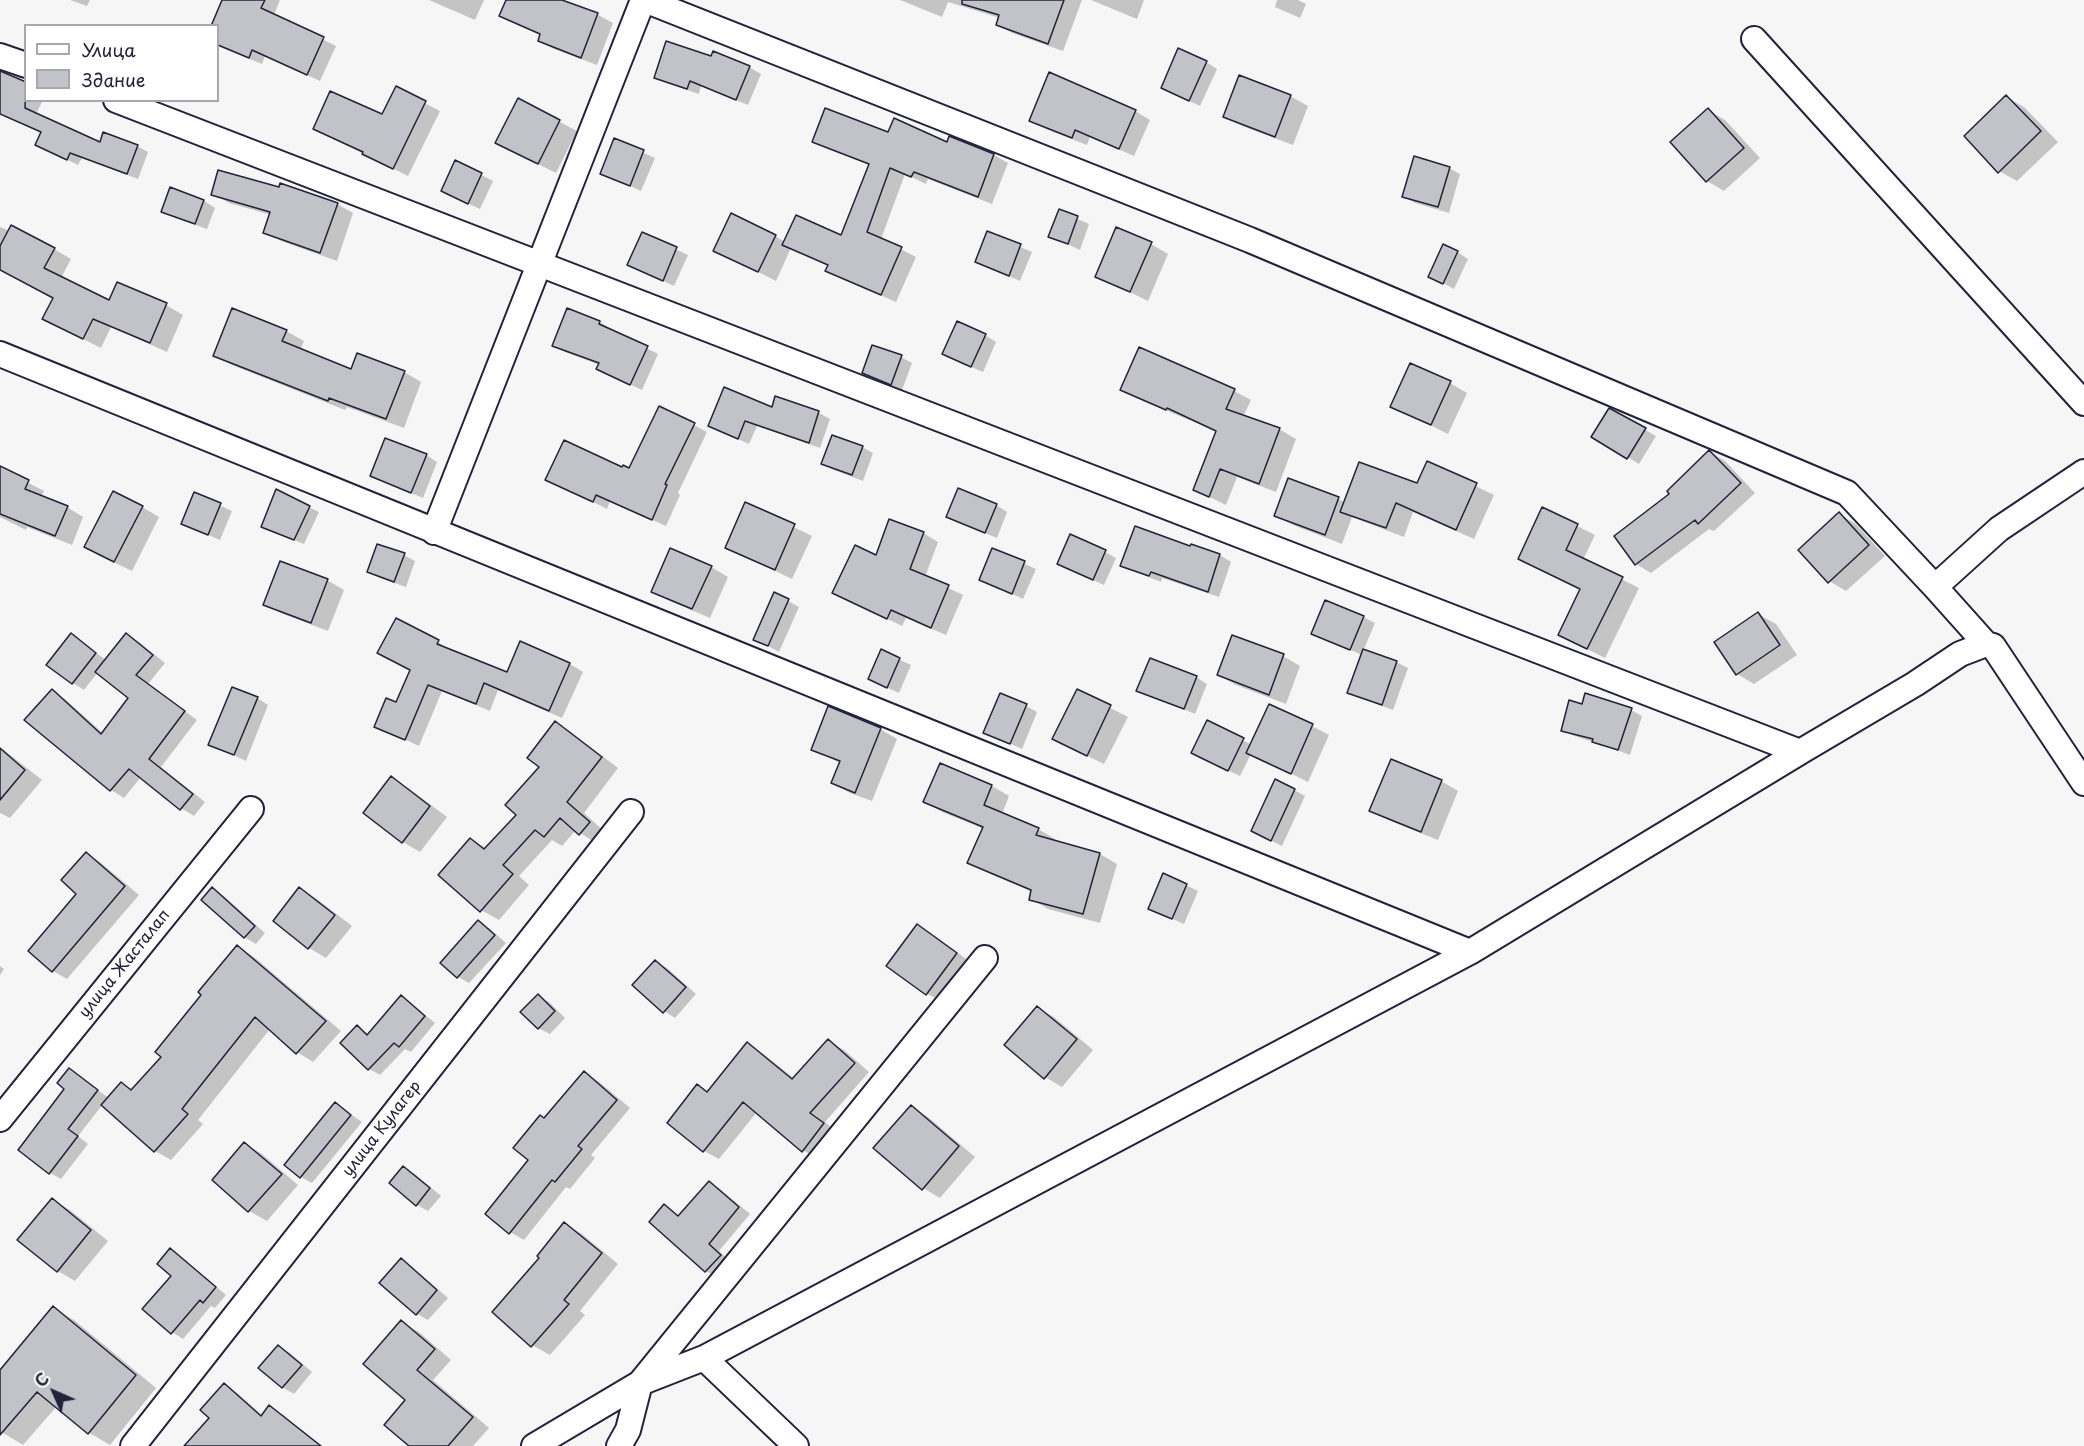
<!DOCTYPE html>
<meta charset="utf-8">
<style>
body{margin:0}
#map{position:relative;width:2084px;height:1446px;overflow:hidden;background:#f6f6f7;font-family:"Playpen Sans",sans-serif}
canvas{display:block}
.legend{position:absolute;left:24px;top:24px;width:195px;height:78px;box-sizing:border-box;background:#fff;border:2px solid #a7a7b1;margin:0;padding:8px 10px;list-style:none;font-size:18px;color:#22223b}
.legend li{display:flex;align-items:center;gap:12px;height:30px}
.legend b{width:30px;border:2px solid #a7a7b1}
.north{position:absolute;left:24px;top:1362px;width:60px;height:60px;-webkit-text-stroke:4px #fff;paint-order:stroke;rotate:315deg;font-size:16px;font-weight:700;line-height:24px;text-align:center;color:#22223b}
.north::after{content:'';display:block;margin:auto;width:21px;height:27px;background:#22223b;clip-path:polygon(50% 0,100% 100%,50% 72%,0 100%)}
</style>
<div id="map">
<canvas width="2084" height="1446"></canvas>
<ul class="legend">
<li><b style="height:8px;background:#fff"></b>Улица</li>
<li><b style="height:16px;background:#c2c2c9"></b>Здание</li>
</ul>
<div class="north">С</div>
</div>
<script>
const c = document.querySelector('canvas').getContext('2d');
c.lineJoin = 'round';
function fill(path, color) { c.fillStyle = color; c.fill(path, 'evenodd'); }
const poly = rows => new Path2D(rows.map(r => 'M' + r).join(''));
function strokePath(path, color, width, dash) { c.strokeStyle = color; c.lineWidth = width; c.lineCap = dash ? 'butt' : 'round'; c.setLineDash(dash || []); c.stroke(path); }
function write(font, color, halo, rows, align = 'center') {
  c.font = font + ' "Playpen Sans",sans-serif'; c.lineWidth = 4.5; c.setLineDash([]); c.textBaseline = 'middle'; c.strokeStyle = halo; c.fillStyle = color; for (const [text, x, y, turn = 0] of rows) {
    c.save(); c.translate(x, y); c.rotate((+turn || 0) * Math.PI / 180); c.textAlign = isNaN(turn) ? turn : align; if (halo) c.strokeText(text, 0, 0); c.fillText(text, 0, 0); c.restore();
  }
}
fill(poly([
 [70,0,90,0,87,6],
 [223,0,280,0,274,15,336,46,320,81,265,56,262,64,218,46,218,26],
 [429,0,484,0,475,20],
 [508,0,561,0,598,15,613,23,597,65,554,49,539,41,541,35,501,15],
 [900,0,1082,0,1063,51,1012,33,997,25,1000,18,948,2,942,17],
 [1091,0,1144,0,1137,19],
 [1277,0,1298,0,1306,4,1300,18,1275,7],
 [712,57,749,67,761,74,748,105,701,86,699,94,666,83,655,77],
 [1206,62,1217,69,1200,106,1174,94],
 [0,73,26,84,26,100,43,100,36,114,101,144,137,146,148,152,138,179,82,158,78,165,37,145,42,132,0,114],
 [396,88,440,111,408,176,314,129,382,116],
 [1290,96,1308,106,1293,145,1242,126,1225,116],
 [2006,97,2024,107,2058,142,2017,181,1999,171],
 [518,100,577,131,556,173,514,152],
 [1708,110,1725,120,1760,158,1724,191,1707,181],
 [1135,111,1150,120,1134,156,1090,137,1087,145,1046,129,1031,121],
 [888,133,948,144,950,138,994,155,1008,163,992,204,928,179,926,184,905,174,881,239,916,257,896,302,841,278,827,270,829,266,791,248,776,281,715,250,775,236,785,242,842,237,870,165,828,149,814,141],
 [615,140,655,158,641,191,602,173],
 [456,162,493,181,480,209,454,197],
 [1449,168,1460,174,1449,213,1415,203,1403,196],
 [171,189,204,201,215,208,207,229,174,217,163,211],
 [213,194,337,204,353,213,337,261,281,241,265,232,271,215,229,203],
 [1059,211,1089,224,1080,250,1050,236],
 [0,227,54,249,71,259,61,278,110,302,118,284,166,305,183,315,167,352,111,327,101,348,61,328,54,298,0,270],
 [988,233,1032,252,1020,281,977,262],
 [643,234,688,255,674,286,629,265],
 [1151,244,1168,254,1148,301,1097,276],
 [1457,252,1468,259,1454,289,1441,282],
 [600,322,611,329,610,330,658,354,642,390,598,369,600,365,565,352,554,345],
 [286,331,304,341,300,350,352,371,404,372,421,382,404,428,347,407,345,410,232,365,215,355],
 [985,335,996,342,983,372,955,360],
 [901,357,912,363,902,390,864,373],
 [1450,383,1467,393,1448,434,1392,406],
 [1122,389,1234,391,1251,400,1243,417,1279,429,1296,439,1276,492,1237,477,1226,505,1195,490,1218,432,1139,399],
 [776,398,819,413,830,419,820,448,757,426,749,444,710,426,773,409],
 [1610,410,1656,436,1639,464,1593,436],
 [694,425,707,432,678,493,680,495,666,526,610,501,607,509,547,479,623,469,630,470],
 [862,447,873,453,863,481,834,470,823,464],
 [1710,452,1725,461,1755,493,1714,531,1709,529,1651,573,1636,564,1616,536,1672,494],
 [426,455,437,462,423,498,372,476],
 [1428,463,1494,495,1474,539,1413,512,1404,537,1352,517,1342,544,1293,525,1276,515,1289,480,1345,502,1418,484],
 [0,468,44,491,41,497,67,507,83,517,72,545,27,527,26,530,0,517],
 [277,492,319,512,304,544,272,531],
 [195,494,232,511,220,540,183,524],
 [746,504,812,536,792,579,726,547],
 [996,505,1007,512,997,538,948,517],
 [142,507,159,517,132,571,103,557],
 [1543,509,1595,535,1583,560,1639,588,1605,658,1577,644,1581,589,1520,559],
 [1839,514,1856,524,1885,556,1846,591,1829,581],
 [923,533,938,542,925,577,963,595,946,635,906,618,902,626,834,593,877,558],
 [1192,546,1220,555,1231,562,1219,597,1162,578,1161,582,1133,571,1122,565,1191,548],
 [993,550,1036,569,1023,599,981,579],
 [1105,552,1116,558,1104,585,1070,570],
 [404,555,415,561,406,587,380,578,369,571],
 [711,567,728,577,710,618,670,601,653,591],
 [327,580,344,590,328,631,283,614,265,604],
 [788,601,799,607,779,652,755,639],
 [1758,614,1776,624,1797,655,1754,684,1737,674],
 [1363,617,1375,623,1363,651,1396,662,1408,668,1393,710,1360,698,1349,692,1362,655,1312,633],
 [71,635,106,660,127,635,139,642,165,663,148,684,197,720,161,767,205,802,194,816,181,808,141,777,124,798,111,790,26,720,52,691,65,699,103,733,130,697,98,672,84,690,73,683],
 [438,642,451,651,507,674,570,664,583,672,562,718,498,690,490,711,442,691,419,746,376,726,397,704],
 [881,651,911,665,899,693,881,685],
 [1283,656,1300,666,1286,704,1236,685,1219,675],
 [1196,677,1207,684,1195,714,1138,690],
 [1077,691,1128,717,1104,764,1071,748],
 [257,698,268,705,246,761,210,744],
 [1583,705,1631,710,1642,716,1630,755,1597,743,1574,736,1563,730],
 [1026,706,1037,712,1022,749,985,732],
 [1207,722,1252,745,1312,726,1329,735,1308,782,1251,754,1240,776,1204,759],
 [555,723,572,733,618,768,584,813,606,833,597,844,576,830,562,846,552,840,519,876,529,885,499,920,481,910,471,839,487,849,518,815,541,766],
 [880,729,897,739,872,801,850,793,832,783,840,763,813,749],
 [0,747,42,780,10,818,0,813],
 [940,765,992,786,1009,796,1002,814,1038,829,1055,839,1054,842,1100,854,1117,864,1100,923,1048,909,1031,899,1033,892,986,872,969,863,984,829,942,812,925,802],
 [391,778,408,788,447,817,420,852,403,842,365,813],
 [1441,781,1458,791,1438,840,1388,820,1371,810],
 [1294,790,1305,796,1282,846,1264,837],
 [86,854,100,862,139,895,67,979,53,971,30,951,79,893],
 [1164,875,1198,891,1184,924,1161,914],
 [212,889,224,896,265,933,256,944,244,937],
 [300,889,317,899,352,926,326,958,309,948,275,920],
 [478,922,490,929,506,943,469,983,458,977,442,963],
 [918,926,935,936,973,964,944,1003,926,993],
 [237,947,254,957,341,1031,313,1062,297,1052,270,1029,198,1120,203,1124,171,1160,155,1151,103,1104,78,1136,88,1144,61,1179,50,1173,69,1070,109,1098,121,1084,133,1090,163,1056],
 [656,962,667,968,696,994,675,1018,664,1011],
 [0,966,4,969,0,975],
 [538,996,549,1002,565,1018,550,1034,538,1028],
 [401,997,412,1004,435,1023,411,1052,405,1049,380,1075,369,1069,357,1027,369,1034],
 [1037,1008,1054,1017,1093,1050,1062,1087,1045,1077],
 [829,1041,844,1050,869,1072,825,1122,838,1133,818,1159,803,1150,757,1112,719,1159,704,1151,698,1086,708,1092,747,1044,762,1053,795,1079],
 [584,1073,598,1081,630,1108,591,1155,595,1158,570,1189,566,1187,524,1240,510,1232,530,1160,545,1119],
 [336,1104,362,1122,312,1183,301,1177],
 [911,1107,928,1117,975,1157,940,1198,923,1188],
 [245,1144,262,1154,298,1185,267,1221,249,1211,214,1180],
 [404,1168,415,1174,441,1196,428,1211,417,1205],
 [709,1183,720,1189,750,1214,719,1251,731,1262,717,1278,706,1271,665,1206,680,1216],
 [52,1200,70,1210,108,1241,75,1281,58,1271],
 [565,1224,582,1234,618,1264,580,1311,585,1315,550,1355,532,1345,541,1258],
 [170,1250,181,1257,226,1295,215,1308,211,1306,183,1339,172,1332,173,1276],
 [401,1260,412,1267,448,1298,428,1320,417,1314],
 [53,1308,74,1320,156,1388,110,1445,88,1432,57,1406,23,1445,0,1431,0,1378],
 [401,1322,419,1332,451,1360,433,1380,489,1428,473,1446,411,1446],
 [279,1347,290,1353,312,1372,294,1394,282,1387],
 [224,1385,237,1393,263,1416,269,1407,283,1415,322,1446,186,1446,211,1418]
]), '#0003');
const building = poly([
 [222,0,265,0,261,8,324,37,307,75,252,50,249,58,218,45,218,26,211,26,222,0],
 [506,0,562,0,598,13,581,58,538,41,540,34,499,16,506,0],
 [962,0,1064,0,1048,44,996,25,999,15,962,4,962,0],
 [666,41,711,56,713,51,750,66,736,100,690,81,687,89,654,78,666,41],
 [1178,48,1207,61,1189,101,1161,88,1178,48],
 [0,71,26,82,25,108,100,142,103,132,138,145,127,174,70,153,67,160,35,145,41,132,0,114,0,71],
 [1049,72,1136,110,1119,149,1075,130,1072,138,1029,121,1049,72],
 [1239,75,1291,95,1275,137,1223,117,1239,75],
 [396,86,426,101,393,169,362,154,363,152,313,129,330,91,382,114,396,86],
 [2006,95,2041,131,1998,173,1964,136,2006,95],
 [518,98,560,120,538,164,495,143,518,98],
 [825,108,888,132,894,118,947,142,949,136,994,154,978,197,914,172,911,177,890,168,867,232,902,247,881,295,825,271,828,265,782,245,796,215,841,235,869,164,812,142,825,108],
 [1708,108,1744,148,1706,182,1670,142,1708,108],
 [614,138,644,150,630,186,600,174,614,138],
 [1414,156,1450,167,1438,207,1402,197,1414,156],
 [455,160,482,173,468,204,441,191,455,160],
 [218,170,279,187,280,183,338,203,320,253,263,233,270,212,211,195,218,170],
 [170,187,204,200,195,224,161,212,170,187],
 [1059,209,1078,216,1068,244,1048,237,1059,209],
 [731,213,776,235,758,272,713,251,731,213],
 [11,225,55,248,44,268,109,300,117,282,167,303,150,343,93,319,83,339,42,319,53,298,0,270,0,246,11,225],
 [1116,227,1152,242,1130,292,1095,277,1116,227],
 [987,231,1021,244,1009,276,975,262,987,231],
 [642,232,677,247,663,281,627,265,642,232],
 [1443,244,1458,251,1443,284,1428,277,1443,244],
 [232,308,287,330,282,341,351,369,357,353,405,371,386,419,329,398,328,401,213,356,232,308],
 [567,308,600,321,599,324,648,346,630,385,596,369,599,363,552,346,567,308],
 [957,321,986,334,971,367,942,354,957,321],
 [872,345,902,355,891,385,862,373,872,345],
 [1139,347,1235,389,1226,409,1280,428,1259,484,1220,469,1209,497,1193,490,1216,431,1167,408,1166,410,1120,390,1139,347],
 [1410,363,1451,381,1431,425,1390,407,1410,363],
 [724,387,772,407,775,396,819,411,809,443,745,421,738,439,708,426,724,387],
 [659,406,695,423,665,484,667,485,652,520,596,495,593,502,545,480,564,440,622,467,623,465,629,468,659,406],
 [1609,408,1646,428,1627,459,1591,437,1609,408],
 [832,435,863,446,852,475,821,464,832,435],
 [385,438,427,454,411,493,370,476,385,438],
 [1709,450,1741,483,1698,524,1695,520,1635,565,1614,536,1669,494,1667,491,1709,450],
 [1427,461,1477,483,1456,530,1396,503,1386,528,1340,512,1359,462,1417,483,1427,461],
 [0,466,29,480,25,489,68,506,55,536,0,514,0,466],
 [1288,478,1339,497,1325,535,1274,516,1288,478],
 [958,488,997,504,985,533,946,517,958,488],
 [276,489,310,506,294,540,261,527,276,489],
 [113,491,143,506,114,562,84,547,113,491],
 [194,492,221,503,208,535,181,524,194,492],
 [745,502,795,524,775,570,725,548,745,502],
 [1542,507,1578,524,1566,550,1623,577,1587,649,1558,635,1580,589,1518,559,1542,507],
 [1839,512,1869,545,1828,583,1798,550,1839,512],
 [889,519,924,532,910,569,949,585,931,628,891,610,887,619,832,593,855,545,876,555,889,519],
 [1135,526,1190,546,1191,544,1220,554,1208,592,1151,572,1149,576,1120,566,1135,526],
 [1070,534,1106,550,1093,580,1057,564,1070,534],
 [377,544,405,553,394,582,367,572,377,544],
 [670,548,712,566,692,609,651,592,670,548],
 [992,548,1025,561,1012,594,979,580,992,548],
 [280,561,328,579,311,623,263,605,280,561],
 [774,592,789,599,768,646,753,640,774,592],
 [1325,600,1364,616,1350,650,1311,634,1325,600],
 [1758,612,1780,645,1736,675,1714,642,1758,612],
 [396,618,439,640,437,644,507,672,520,641,570,663,549,711,484,683,476,704,428,685,405,740,374,727,386,698,396,702,410,670,377,653,396,618],
 [71,633,96,653,72,684,46,665,71,633],
 [126,633,153,655,136,675,185,711,149,759,193,794,180,810,129,769,110,791,24,720,52,689,101,734,128,698,95,672,126,633],
 [1232,635,1284,654,1269,695,1217,675,1232,635],
 [881,649,900,658,887,688,868,679,881,649],
 [1363,649,1397,661,1382,705,1347,693,1363,649],
 [1150,658,1197,676,1184,709,1136,691,1150,658],
 [232,687,258,697,234,755,208,745,232,687],
 [1077,689,1111,705,1087,756,1052,739,1077,689],
 [1000,693,1027,704,1010,744,983,733,1000,693],
 [1585,693,1632,708,1618,750,1592,742,1593,739,1561,731,1569,700,1582,704,1585,693],
 [1269,704,1313,724,1291,774,1246,753,1269,704],
 [828,706,881,728,855,793,831,783,840,761,811,750,828,706],
 [1207,720,1244,738,1228,771,1191,753,1207,720],
 [555,721,602,757,567,802,590,822,579,835,560,818,544,837,535,830,503,865,513,874,480,912,438,875,470,838,484,849,516,815,505,805,539,767,527,758,555,721],
 [0,748,25,770,0,800,0,748],
 [1391,759,1442,780,1421,832,1369,811,1391,759],
 [940,763,992,785,984,805,1039,828,1036,835,1100,853,1083,914,1029,900,1031,890,967,863,983,827,923,802,940,763],
 [391,776,430,806,402,843,363,813,391,776],
 [1275,779,1295,789,1271,841,1251,831,1275,779],
 [86,852,125,886,52,972,28,951,76,894,61,880,86,852],
 [1163,873,1187,884,1172,919,1148,909,1163,873],
 [212,887,255,926,244,938,201,900,212,887],
 [299,887,335,915,308,949,273,921,299,887],
 [478,920,495,935,457,978,440,963,478,920],
 [917,924,957,953,926,995,886,966,917,924],
 [237,945,326,1021,296,1054,255,1017,182,1109,188,1114,154,1152,101,1105,121,1082,131,1090,161,1057,155,1052,201,995,198,992,237,945],
 [655,960,686,987,663,1013,632,985,655,960],
 [538,994,555,1011,538,1029,520,1012,538,994],
 [401,995,425,1016,399,1047,394,1043,368,1070,340,1043,357,1025,367,1035,401,995],
 [1037,1006,1077,1039,1044,1079,1004,1045,1037,1006],
 [828,1039,855,1063,810,1113,824,1123,802,1152,743,1102,703,1152,667,1123,697,1084,707,1092,747,1042,792,1079,828,1039],
 [69,1068,98,1090,68,1129,78,1136,49,1174,18,1150,64,1089,57,1083,69,1068],
 [584,1071,617,1100,578,1146,582,1149,555,1182,552,1180,509,1234,485,1214,528,1160,513,1148,540,1115,544,1118,584,1071],
 [335,1102,351,1115,300,1178,284,1165,335,1102],
 [911,1105,959,1146,922,1190,873,1148,911,1105],
 [244,1142,282,1174,248,1212,212,1180,244,1142],
 [403,1166,430,1188,416,1206,389,1183,403,1166],
 [709,1181,739,1207,709,1244,721,1255,705,1272,649,1222,664,1204,678,1216,709,1181],
 [52,1198,91,1230,57,1272,17,1240,52,1198],
 [564,1222,602,1253,564,1300,569,1304,531,1347,492,1312,539,1258,537,1256,564,1222],
 [170,1248,216,1287,203,1303,200,1300,171,1334,142,1309,171,1276,157,1264,170,1248],
 [401,1258,437,1290,416,1315,379,1283,401,1258],
 [53,1306,136,1375,88,1434,37,1392,0,1435,0,1370,53,1306],
 [401,1320,435,1349,417,1370,473,1417,448,1446,409,1446,384,1425,405,1400,363,1364,401,1320],
 [278,1345,302,1365,282,1388,258,1368,278,1345],
 [224,1383,261,1416,269,1405,321,1446,184,1446,209,1418,200,1410,224,1383]
]);
fill(building, '#c2c2c9');
strokePath(building, '#22223b', 1.5);
const minor = poly([
 [645,0,1250,240,1847,493,1935,587],
 [1754,39,2084,403],
 [0,56,26,65],
 [116,100,1800,752,1915,684,1960,654,1986,644,1993,646,2084,783],
 [0,354,1470,952],
 [434,532,643,0],
 [1986,644,1935,587,1999,529,2084,472],
 [0,1119,251,809],
 [704,1358,796,1446],
 [133,1446,631,812],
 [534,1446,640,1383,704,1358,1470,952,1800,752],
 [619,1446,628,1430,640,1383,985,958]
]);
strokePath(minor, '#22223b', 28);
strokePath(minor, '#fff', 24);
write('16px', '#22223b', '#fff', [
 ["улица Жасталап",125,964,-51],
 ["улица Кулагер",382,1129,-52]
]);
</script>
